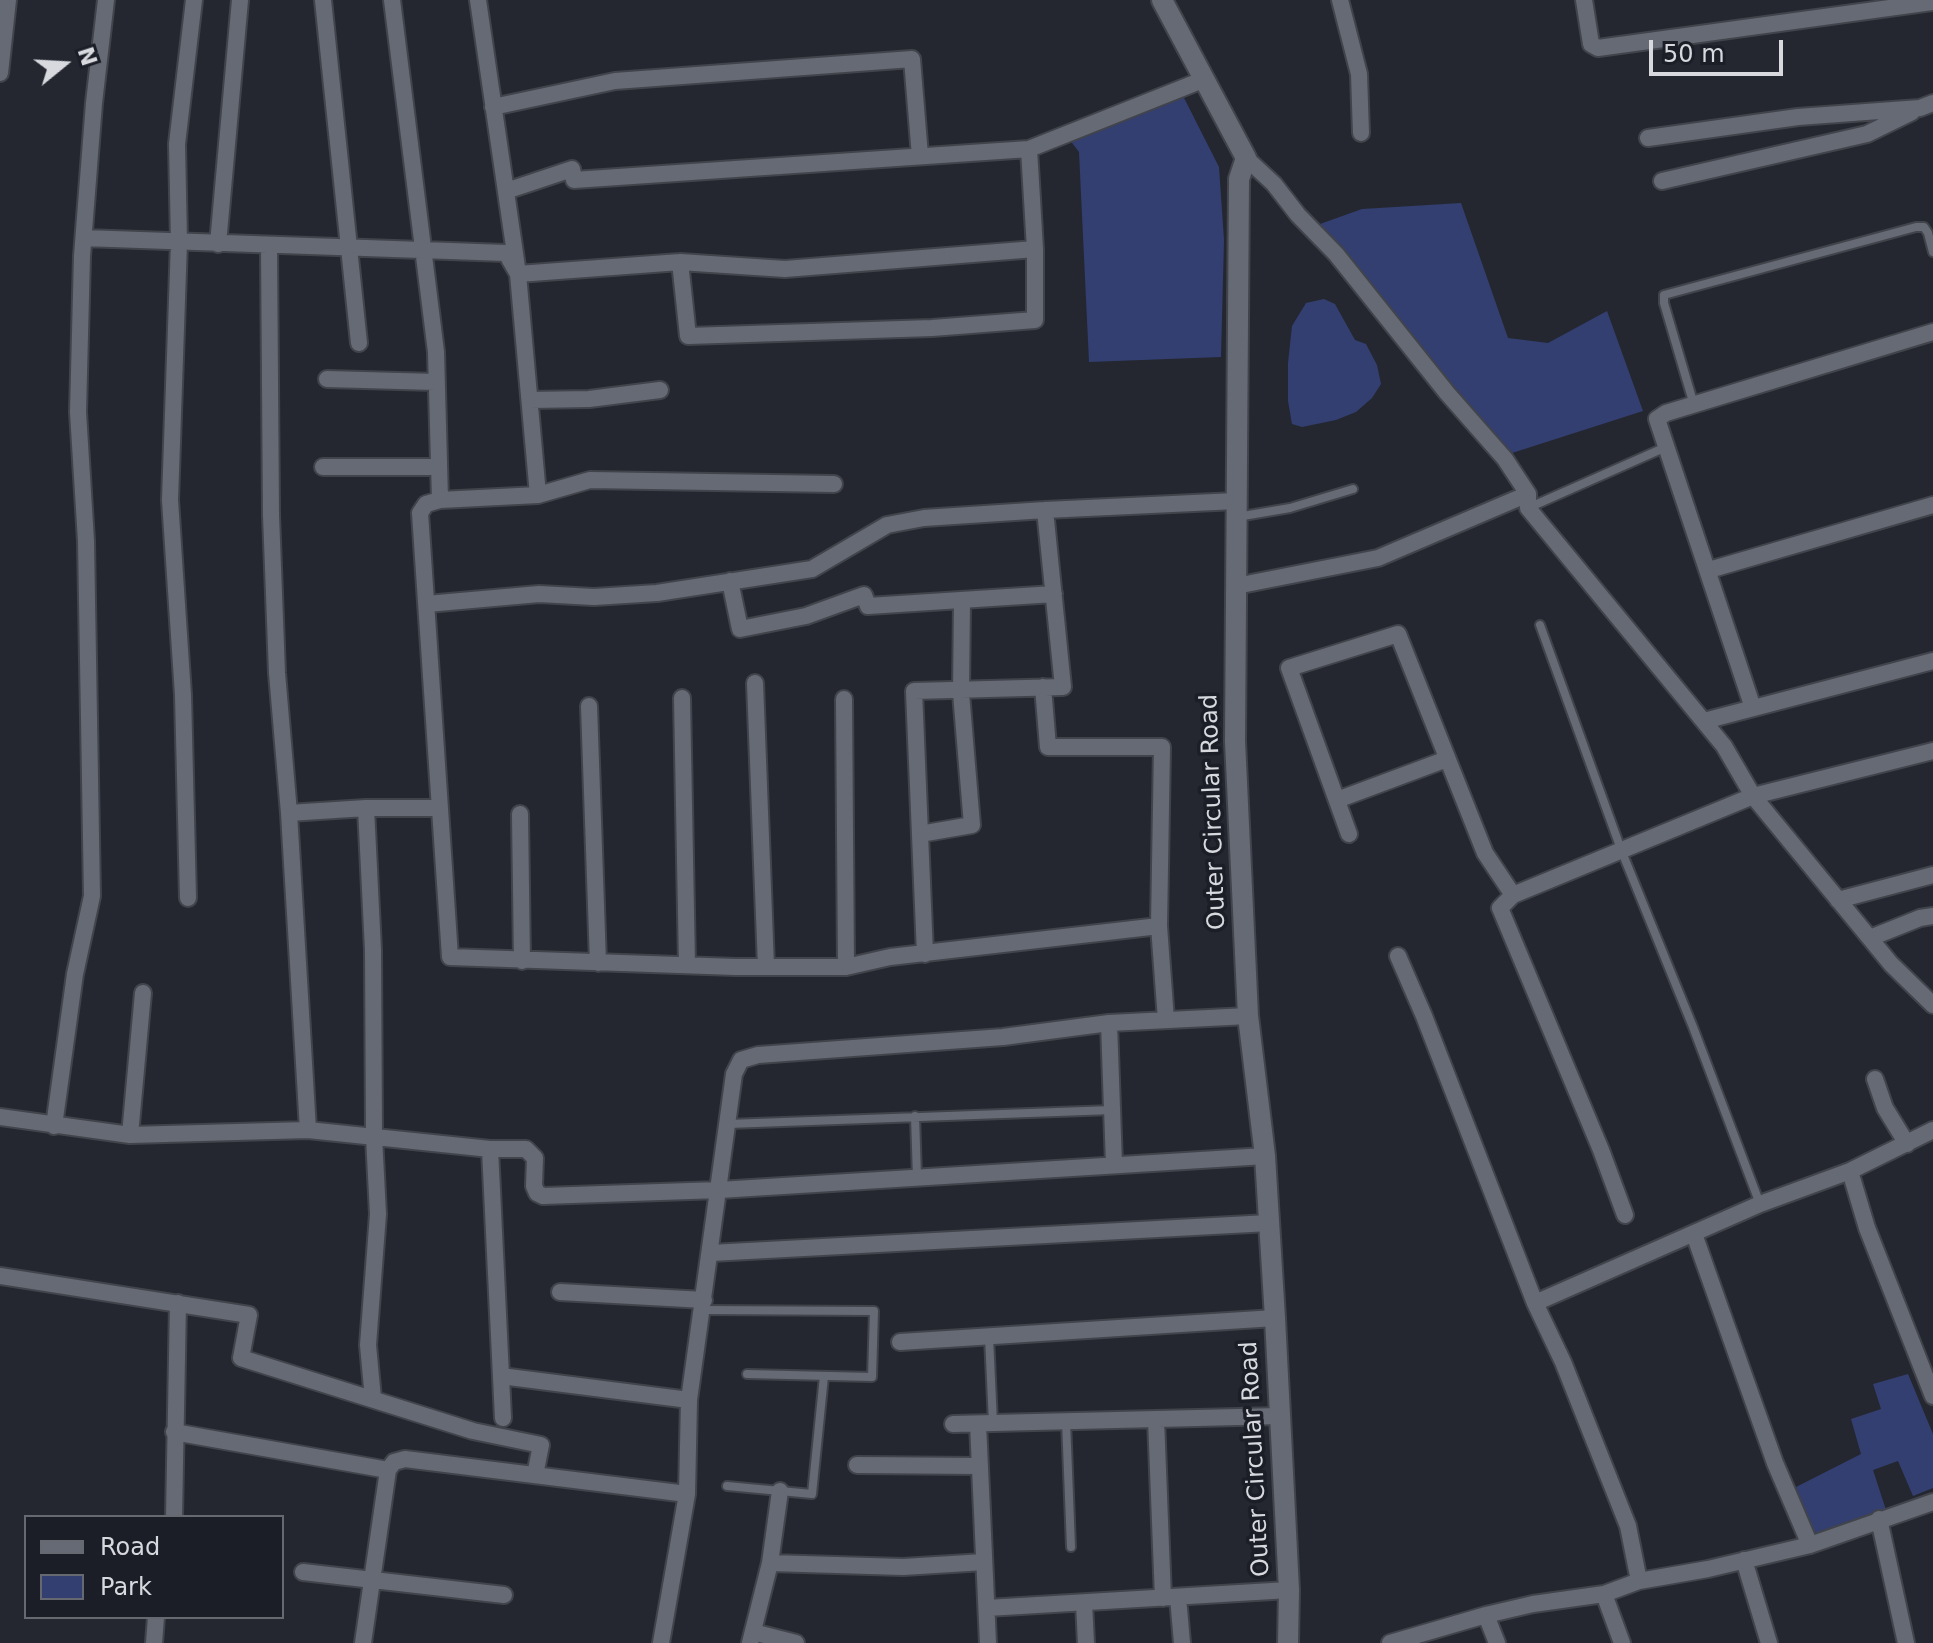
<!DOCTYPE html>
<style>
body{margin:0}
#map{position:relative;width:1933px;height:1643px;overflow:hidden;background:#242730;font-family:"DejaVu Sans",sans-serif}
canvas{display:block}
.legend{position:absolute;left:24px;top:1515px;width:260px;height:104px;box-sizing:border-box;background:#1b1e26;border:2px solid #666970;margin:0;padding:10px 14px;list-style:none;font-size:24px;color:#d7d9df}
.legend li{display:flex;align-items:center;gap:16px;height:40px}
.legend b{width:40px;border:2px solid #666970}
.north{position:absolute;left:24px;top:24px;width:80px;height:80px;-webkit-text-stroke:6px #1b1e26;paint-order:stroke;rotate:72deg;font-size:22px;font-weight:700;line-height:32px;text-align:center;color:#d7d9df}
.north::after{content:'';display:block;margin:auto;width:28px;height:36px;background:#d7d9df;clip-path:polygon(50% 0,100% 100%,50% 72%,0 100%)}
.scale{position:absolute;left:1649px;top:40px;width:134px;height:36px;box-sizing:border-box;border:4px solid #d7d9df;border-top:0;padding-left:10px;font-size:24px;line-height:28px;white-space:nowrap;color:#d7d9df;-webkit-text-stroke:6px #1b1e26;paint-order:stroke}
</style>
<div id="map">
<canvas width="1933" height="1643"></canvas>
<ul class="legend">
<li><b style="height:10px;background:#666a74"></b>Road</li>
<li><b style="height:22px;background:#333f70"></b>Park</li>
</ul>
<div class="north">N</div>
<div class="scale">50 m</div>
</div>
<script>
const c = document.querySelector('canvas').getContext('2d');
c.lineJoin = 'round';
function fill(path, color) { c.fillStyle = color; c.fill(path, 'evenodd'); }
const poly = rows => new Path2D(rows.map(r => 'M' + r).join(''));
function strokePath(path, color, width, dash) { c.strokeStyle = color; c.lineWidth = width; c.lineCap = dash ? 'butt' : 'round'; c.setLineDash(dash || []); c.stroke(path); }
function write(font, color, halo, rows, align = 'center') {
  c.font = font + ' "DejaVu Sans",sans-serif'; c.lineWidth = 7; c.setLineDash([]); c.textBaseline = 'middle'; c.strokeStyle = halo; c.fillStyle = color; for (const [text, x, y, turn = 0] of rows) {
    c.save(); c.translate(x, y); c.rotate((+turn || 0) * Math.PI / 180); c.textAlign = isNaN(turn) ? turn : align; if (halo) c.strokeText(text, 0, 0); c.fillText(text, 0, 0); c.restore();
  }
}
fill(poly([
 [1181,92,1219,167,1224,240,1221,357,1089,362,1079,152,1066,135],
 [1461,203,1508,338,1548,343,1607,311,1643,411,1509,454,1320,224,1362,209],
 [1324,299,1335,304,1355,340,1366,344,1377,365,1381,384,1372,398,1356,412,1336,420,1302,427,1292,424,1288,401,1288,363,1292,326,1306,303],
 [1908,1374,1933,1434,1933,1488,1913,1496,1898,1461,1873,1470,1886,1510,1814,1537,1796,1487,1861,1454,1851,1419,1881,1409,1873,1384]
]), '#333f70');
const service = poly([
 [1694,405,1664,303,1664,295,1916,227,1924,227,1928,233,1933,252],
 [1528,508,1666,447],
 [1237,517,1290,508,1353,489],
 [1540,625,1622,852,1693,1027,1760,1204],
 [915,1116,917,1177],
 [728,1124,1112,1110],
 [703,1310,874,1311,872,1377,747,1374],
 [989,1337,993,1423],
 [1066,1421,1071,1547],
 [727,1486,812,1494,824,1376]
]);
const minor = poly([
 [323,0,359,343],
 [392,0,436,352,440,500],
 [478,0,518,274,538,495,440,500,426,504,420,513,450,957,736,967,846,967,890,957,1159,926],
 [1340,0,1359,74,1361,133],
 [1584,0,1591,44,1598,48,1933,2],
 [0,73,8,0],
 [493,107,615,81,912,59,920,156],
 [1648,138,1798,117,1920,108,1933,103],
 [1246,158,1274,184,1298,215,1336,254,1447,393,1505,459,1528,494,1528,508,1724,746,1753,796,1891,964,1933,1005],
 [1662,181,1867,134,1912,112],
 [506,191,572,169,574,180,1029,149,1205,79],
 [84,238,506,253,518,274,680,262,785,269,1035,249],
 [218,244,240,0],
 [269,246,271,515,277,673,289,813,308,1130],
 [680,262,688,336,932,328,1035,320,1035,249,1029,149],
 [327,379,436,382],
 [530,400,589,399,660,390],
 [323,467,438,467],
 [538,495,590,480,834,484],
 [1709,570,1933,505],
 [730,581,740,629,806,616,864,595,868,606,1054,594],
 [1236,586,1378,558,1528,494],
 [427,604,539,594,594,597,657,593,812,569,887,525,924,518,1045,510],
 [755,683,766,967],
 [1043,687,1048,747,1162,747,1159,926,1166,1020],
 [682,698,687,965],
 [844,699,846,967],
 [589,706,598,963],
 [1753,708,1657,419,1666,413,1933,332],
 [1704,721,1933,661],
 [1337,800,1447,759],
 [366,808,373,950,374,1137,378,1214,368,1345,373,1399],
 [289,813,366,808,440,808],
 [520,814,522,961],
 [920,834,972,825,961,693,962,600],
 [1349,834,1289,668,1398,634,1485,853,1513,895],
 [188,898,183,695,170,500,179,242,177,144,194,0],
 [1838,900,1933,875],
 [1870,938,1920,918,1933,916],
 [925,954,914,691,1063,687,1045,510,1236,501],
 [1398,956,1424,1016,1535,1303,1563,1362,1628,1526,1639,1581],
 [1109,1023,1114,1165],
 [1875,1079,1885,1108,1907,1144],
 [0,1117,130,1135,308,1130,490,1149,526,1149,535,1158,534,1186,537,1193,543,1196,719,1190,1265,1156],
 [54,1126,75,974,92,896,86,541,78,412,82,256,94,103,106,0],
 [130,1135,143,993],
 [490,1149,503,1418],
 [1850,1171,1867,1228,1933,1396],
 [1625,1215,1601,1150,1500,908,1513,895,1753,796,1933,751],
 [1694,1234,1775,1463,1810,1545],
 [711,1253,1269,1223],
 [0,1276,249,1315,241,1358,473,1431,541,1445,535,1475],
 [560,1292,704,1300],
 [1535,1303,1760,1204,1850,1171,1933,1130],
 [900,1342,1275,1318],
 [501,1376,689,1400],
 [1156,1419,1163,1598],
 [953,1424,1279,1416],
 [978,1424,988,1643],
 [174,1432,388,1470],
 [857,1465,980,1466],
 [174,1517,178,1303],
 [1879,1519,1906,1643],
 [1744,1560,1769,1643],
 [770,1563,903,1567,984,1562],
 [303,1572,504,1595],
 [1604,1594,1622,1643],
 [1178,1597,1182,1643],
 [1084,1603,1086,1643],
 [987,1608,1289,1590],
 [1486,1615,1497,1643],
 [753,1632,796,1643],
 [154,1643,156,1617],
 [363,1643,388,1470,394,1462,405,1459,687,1494],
 [661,1643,687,1494,689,1400,734,1074,741,1060,758,1055,1003,1037,1109,1023,1248,1016],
 [750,1643,770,1563,780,1491],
 [1390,1643,1486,1615,1533,1604,1604,1594,1639,1581,1708,1569,1810,1545,1933,1502]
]);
const secondary = poly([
 [1162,0,1246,158,1239,179,1235,741,1248,1016,1265,1156,1275,1318,1289,1590,1288,1643]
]);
strokePath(service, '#42444c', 12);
strokePath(minor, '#42444c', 20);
strokePath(secondary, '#42444c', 24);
strokePath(service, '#666a74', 8);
strokePath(minor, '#666a74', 16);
strokePath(secondary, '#666a74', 20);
write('24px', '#d7d9df', '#1b1e26', [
 ["Outer Circular Road",1214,812,-92],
 ["Outer Circular Road",1256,1459,-93]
]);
</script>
